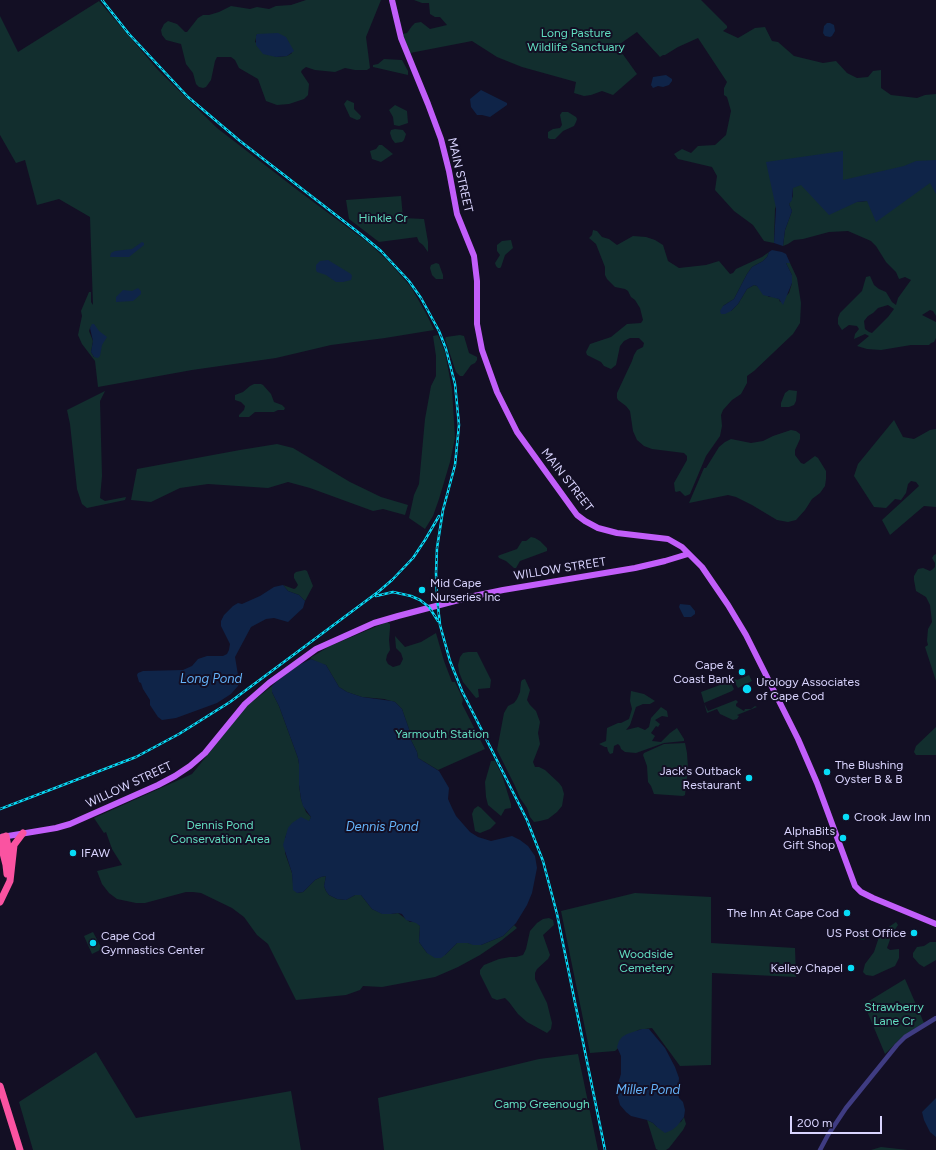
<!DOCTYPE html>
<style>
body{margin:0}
#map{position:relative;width:936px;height:1150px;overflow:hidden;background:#130f24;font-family:Figtree,sans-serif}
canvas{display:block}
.scale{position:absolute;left:790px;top:1116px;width:92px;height:18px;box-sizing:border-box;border:2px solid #d9d4fe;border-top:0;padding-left:5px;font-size:12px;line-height:14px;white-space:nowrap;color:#d9d4fe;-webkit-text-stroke:3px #130f24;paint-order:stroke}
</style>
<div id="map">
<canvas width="936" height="1150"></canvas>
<div class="scale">200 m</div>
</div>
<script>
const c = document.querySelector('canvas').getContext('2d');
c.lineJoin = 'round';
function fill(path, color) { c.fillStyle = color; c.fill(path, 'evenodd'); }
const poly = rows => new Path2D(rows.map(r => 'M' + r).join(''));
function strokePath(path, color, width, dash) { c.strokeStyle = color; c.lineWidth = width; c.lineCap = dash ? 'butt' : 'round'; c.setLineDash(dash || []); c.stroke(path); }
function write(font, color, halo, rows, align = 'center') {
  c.font = font + ' Figtree,sans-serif'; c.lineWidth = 4; c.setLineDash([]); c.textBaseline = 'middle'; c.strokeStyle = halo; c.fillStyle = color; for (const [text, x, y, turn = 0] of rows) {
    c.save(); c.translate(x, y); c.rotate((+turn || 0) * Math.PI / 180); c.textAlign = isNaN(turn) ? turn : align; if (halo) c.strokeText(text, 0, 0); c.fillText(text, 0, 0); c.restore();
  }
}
fill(poly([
 [306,0,381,0,366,37,370,68,367,70,355,70,345,68,335,72,315,70,306,67,302,70,301,72,309,84,308,95,304,99,289,104,277,105,266,101,258,79,239,68,235,60,231,57,217,57,215,61,211,80,206,87,203,88,199,87,196,84,193,73,186,64,181,44,166,40,162,35,161,30,164,24,168,21,177,24,185,32,187,32,198,18,203,15,209,15,219,12,231,6,250,9,257,7,269,9,276,6,291,5],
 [257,34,272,34,288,41,292,53,287,56,276,57,255,42],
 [414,0,701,0,727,26,727,28,723,31,738,38,755,28,765,27,772,41,778,42,794,56,823,63,836,61,847,73,857,78,868,77,873,71,881,70,881,88,891,95,917,98,925,95,936,94,936,164,904,168,891,182,825,181,785,185,775,209,774,243,764,241,753,225,734,211,715,190,717,176,712,167,678,159,674,154,682,149,691,153,698,146,715,145,726,135,731,111,727,97,724,95,724,88,727,82,698,38,678,47,665,55,663,55,660,57,637,32,617,46,637,74,613,95,602,91,591,95,584,96,574,93,576,82,522,67,497,57,472,41,410,53,402,34,407,33,412,26,415,23,421,22,430,29,447,25,440,17,435,17,430,14,429,3,422,3],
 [99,1,158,70,217,128,300,192,370,244,389,262,411,287,427,315,434,330,385,338,331,345,276,358,192,370,98,387,95,361,82,344,78,335,82,316,81,311,89,292,91,292,91,302,93,305,90,217,59,199,37,205,25,160,16,163,0,135,0,16,18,52],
 [94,324,94,357,91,352,93,341,89,331,90,328],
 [384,59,402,60,408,71,408,75,373,67,373,65,378,64],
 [347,100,354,103,354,109,361,116,360,119,357,120,350,117,344,104],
 [395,105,407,111,408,123,399,126,394,125,393,117,389,110],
 [562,112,568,112,576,117,577,119,576,122,574,126,563,131,555,139,550,139,548,138,548,132,553,129,560,128,562,125,560,115],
 [395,129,403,130,406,134,404,140,402,142,395,143,392,139,390,133,391,130],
 [379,145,382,145,393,154,381,162,372,159,370,151,376,149],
 [796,176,846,203,878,200,936,176,936,316,933,311,930,310,922,315,936,322,936,338,934,342,931,343,929,345,911,345,881,350,867,349,857,346,869,336,865,334,854,339,855,334,859,329,857,326,849,325,842,330,838,324,838,318,840,313,862,291,866,277,870,276,874,285,879,289,886,292,892,302,896,305,898,298,911,280,905,277,899,279,896,272,886,262,876,246,871,241,848,231,829,232,803,239,794,240,788,244,783,246,785,230,792,211,789,204,793,196,793,187],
 [888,305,894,309,888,317,872,333,869,332,865,329,864,321,868,316,873,313,878,308],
 [401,196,403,218,424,219,428,242,428,252,423,245,419,242,417,237,379,242,349,219,346,200],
 [593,230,597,231,602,237,609,239,617,245,633,236,646,237,655,240,663,245,668,261,679,268,706,265,719,261,730,274,733,273,736,269,762,257,769,252,767,257,763,261,752,267,747,274,734,299,723,306,731,311,738,304,747,289,754,285,757,286,769,297,774,297,779,299,780,302,789,293,792,283,792,275,786,263,790,263,797,278,801,303,800,323,793,334,754,371,747,376,747,383,741,394,732,400,723,410,721,415,722,426,720,436,706,456,690,494,688,495,685,496,680,491,676,492,675,491,674,483,687,460,687,456,684,453,652,449,644,446,637,440,633,431,630,411,626,406,618,400,617,398,617,393,632,361,634,355,637,350,643,347,644,343,639,338,630,338,624,341,620,346,616,365,611,369,604,366,601,362,587,355,586,352,590,344,611,337,627,324,641,323,643,320,640,308,635,300,631,297,628,291,625,289,615,287,607,279,605,275,605,267,596,244,589,238,592,235],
 [511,240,513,248,505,255,501,267,500,268,498,268,496,266,495,263,500,255,497,251,497,245,502,241],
 [436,263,439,264,440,267,443,275,443,279,436,279,432,275,430,268,431,265],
 [438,335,445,352,452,389,455,438,450,462,439,499,433,516,425,529,409,518,414,495,419,484,425,419,431,386,436,376,436,356,433,336],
 [460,335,464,336,469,353,477,357,477,360,475,363,471,365,463,376,460,376,456,372,445,339,446,337],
 [254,384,261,384,263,385,271,394,274,402,282,405,285,408,284,410,278,410,274,412,255,412,249,417,239,417,239,415,244,410,245,406,241,402,235,400,235,395,243,392,250,386],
 [789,390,797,391,796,401,794,405,789,407,781,407,781,403,785,393],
 [105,391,100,401,102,476,100,498,105,501,126,497,125,500,87,508,82,504,77,489,70,424,67,410],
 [894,420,903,437,914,439,930,430,936,429,936,507,924,506,890,535,882,520,919,486,916,482,911,481,908,484,906,493,901,500,895,499,886,508,874,507,854,476,858,464],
 [791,430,796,431,800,434,800,439,795,450,795,455,801,463,804,464,815,456,818,458,826,471,826,479,825,486,820,493,812,499,805,510,796,520,788,522,777,520,752,505,736,497,728,495,689,503,704,468,706,468,719,447,725,442,731,439,751,443,763,441,773,436],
 [277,444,293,448,350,482,381,497,408,505,405,515,383,509,373,511,310,488,288,482,268,488,208,484,180,488,151,502,131,500,137,469,240,450],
 [531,537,535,538,540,541,547,548,547,551,520,561,516,568,514,568,506,561,499,558,498,556,500,555,517,549,522,541,526,541],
 [936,554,936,681,925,647,928,645,927,641,928,629,932,622,930,605,926,597,916,591,914,580,914,576,918,569,923,568,930,571,933,569,935,567,935,563,932,558,934,555],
 [305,570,307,571,313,586,305,601,299,595,288,591,283,585,294,589,296,588,298,585,294,578,294,574,296,572],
 [387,622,390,624,390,628,389,640,390,650,387,655,386,660,388,664,393,667,400,665,403,659,401,653,396,648,395,636,405,647,421,642,436,633,444,661,452,682,455,682,463,699,462,704,485,749,438,770,418,758,417,752,409,736,410,732,402,709,395,702,384,699,362,697,347,692,339,687,326,665,320,664,310,658,330,646],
 [468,652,477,652,491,680,490,688,478,689,479,697,476,698,463,682,459,672,458,665,460,657,463,653],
 [749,675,752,681,738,688,735,683,732,685,734,689,732,691,704,703,708,711,736,700,738,702,736,704,736,706,744,711,745,709,751,709,755,706,757,707,737,715,739,716,737,719,733,720,720,714,717,709,707,713,701,692,736,679,737,680],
 [525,679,530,690,527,700,530,705,536,711,540,722,538,733,540,744,533,762,535,767,539,767,545,770,559,783,562,787,564,794,562,806,557,812,548,819,540,821,534,822,530,817,527,808,520,798,515,786,497,750,504,713,508,706,514,703,517,699,520,692,521,682,522,680],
 [272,686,272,692,279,706,298,758,299,764,299,785,301,799,306,812,311,817,309,822,287,833,285,838,285,853,292,873,293,883,297,893,303,892,315,880,321,877,326,876,324,886,326,891,329,895,337,899,346,900,355,895,361,895,372,909,383,914,391,914,398,913,410,922,416,922,420,926,419,942,427,953,445,955,457,943,461,942,481,945,503,936,514,925,517,928,502,940,480,955,458,967,435,977,382,987,363,986,360,990,346,995,296,1000,268,944,257,935,244,917,232,908,201,893,193,892,186,892,145,903,136,903,117,899,109,893,102,884,97,871,122,865,112,849,106,832,104,833,94,818,192,774,248,705],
 [631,691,644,694,655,701,650,704,643,704,636,707,630,725,626,730,638,727,645,730,649,727,651,718,661,707,667,711,668,717,662,716,655,720,660,724,658,727,656,726,651,733,655,736,652,741,661,742,670,733,677,728,684,739,684,741,664,743,636,753,625,752,621,749,620,746,618,744,614,746,613,753,610,754,608,751,607,747,605,747,599,744,606,741,607,728,618,723,621,723,629,719,632,709,630,701],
 [936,727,936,755,916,755,914,752,916,746],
 [685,743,687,753,688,768,685,795,683,796,654,794,651,786,648,782,647,766,643,755,644,753,664,744],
 [491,761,495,761,502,775,511,804,511,808,505,809,501,816,488,805,486,797,485,782],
 [478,806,481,808,496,823,490,829,480,833,475,831,472,814,474,809],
 [635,893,711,897,711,943,795,948,796,977,712,973,711,1065,680,1066,652,1028,638,1030,615,1051,590,1053,561,911],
 [549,918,553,920,554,925,543,935,550,955,548,959,537,969,535,973,535,979,547,1003,552,1023,551,1029,547,1033,527,1022,518,1014,509,1002,505,998,497,1000,492,998,480,974,480,970,484,965,499,959,510,957,516,957,523,955,526,949,530,931,537,923,543,919],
 [896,922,898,925,892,934,887,948,890,950,899,949,899,958,895,966,886,970,873,976,866,975,863,972,865,964,874,952,879,937,883,931],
 [863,929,869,932,864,940,860,939],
 [93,932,102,949,92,954,84,936],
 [930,942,936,942,936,960,924,967,919,964,913,957,913,953,917,947,924,946],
 [905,979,924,1023,903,1036,885,1054,864,1004],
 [96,1052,136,1118,291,1091,301,1150,33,1150,19,1102],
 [578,1054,598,1150,384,1150,378,1098,539,1059],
 [684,1117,686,1124,683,1130,669,1148,666,1150,658,1150,656,1149,647,1120,653,1123,657,1127,681,1122],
 [881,1147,908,1150,871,1150]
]), '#122e2e');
fill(poly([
 [827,23,830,23,834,25,835,31,832,36,830,37,825,36,823,33,824,26],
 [278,33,286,37,294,51,287,56,276,57,263,54,256,45,256,36,257,34],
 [666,75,672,79,672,81,669,85,663,87,658,86,653,88,651,85,653,77],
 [481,90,507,103,507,105,490,117,482,115,477,115,471,107,470,99],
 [843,151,843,180,904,166,916,161,936,160,936,194,930,183,876,222,867,201,857,202,829,215,801,185,793,188,792,200,789,204,792,211,785,230,783,246,774,243,776,208,766,162],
 [142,242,144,243,144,245,129,257,110,257,111,253,115,251,132,249],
 [772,250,782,252,786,254,790,263,786,263,792,275,792,283,783,305,779,299,763,295,757,286,754,285,747,289,738,304,731,311,725,314,721,314,720,311,723,306,734,299,747,274,752,267,763,261,767,257,769,252],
 [328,260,351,274,352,276,351,280,343,282,336,282,326,275,317,272,316,270,316,265,320,261],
 [138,288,141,291,141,294,133,301,116,302,116,297,123,290,132,291],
 [92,324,94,324,99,331,107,337,102,345,100,356,98,358,94,357,91,352,93,341,90,328],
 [283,585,288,591,299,595,305,601,303,608,288,622,274,618,266,619,251,627,235,657,239,681,238,686,231,694,217,703,176,718,162,720,158,717,150,705,150,700,143,689,141,683,139,682,137,675,138,673,143,671,183,670,192,666,198,659,207,656,223,656,227,654,229,650,230,644,221,626,221,621,224,615,233,606,238,603,242,604,260,596,274,587],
 [680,604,690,605,695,611,695,614,691,617,684,617,679,607],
 [311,659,326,665,339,687,347,692,362,697,392,701,395,702,402,709,410,732,409,736,417,752,418,758,439,771,449,788,448,799,452,808,456,816,470,832,478,837,491,841,512,836,520,840,528,846,535,856,537,868,532,893,527,905,516,923,503,936,481,945,473,945,468,943,457,943,445,955,441,958,435,958,427,953,419,942,420,926,416,923,406,920,402,914,398,913,391,914,382,914,372,909,361,895,355,895,346,900,337,899,329,895,326,891,324,886,326,876,321,877,315,880,303,892,297,893,293,890,292,873,283,845,288,828,292,823,301,817,309,821,311,817,303,806,301,799,299,785,299,764,298,758,279,706,272,692,272,686,276,682,297,666],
 [642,1029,649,1029,665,1048,675,1067,679,1078,678,1093,679,1098,683,1102,685,1110,684,1117,677,1126,672,1130,665,1133,657,1127,653,1123,647,1120,631,1116,626,1112,620,1105,616,1090,621,1074,621,1056,617,1047,619,1041,622,1037,627,1034],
 [936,1098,936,1137,930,1132,924,1120,922,1112]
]), '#0f2448');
strokePath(poly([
 [820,1150,828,1135,846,1108,897,1045,905,1037,936,1018]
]), '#3f3c82', 4.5);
strokePath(poly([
 [392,0,401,38,428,104,441,139,449,171,457,214,474,256,477,281,477,324,482,350,497,392,517,432,577,515,585,521,598,528,617,533,668,539,682,547,702,567,728,605,746,635,798,739,817,783,855,886,861,892,873,898,936,924],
 [2,837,56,828,70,824,158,785,175,776,190,766,205,753,245,704,269,683,316,649,374,623,398,616,474,596,503,590,635,568,665,561,688,554]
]), '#c25efa', 6);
strokePath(poly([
 [6,836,10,858],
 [3,837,2,849,6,865,7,874],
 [0,902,10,881,14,845,23,833],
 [0,1086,20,1150]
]), '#fa53a1', 7);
const rail = poly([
 [102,0,129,34,188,97,240,141,363,236,381,251,409,281,421,298,439,331,446,349,455,384,459,425,455,465,443,510,437,548,436,573,437,597,440,625,450,661,462,691,527,820,543,861,557,914,605,1150],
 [376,596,393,592,411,596,420,600,429,607,438,621],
 [0,809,136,757,179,734,230,702,378,592,392,580,413,558,425,540,439,516]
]);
strokePath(rail, '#07dcf7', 2.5);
strokePath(rail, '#130f24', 1, [3]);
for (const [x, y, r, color] of [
 [422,590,4,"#07dcf7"],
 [742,672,4,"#07dcf7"],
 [747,689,5,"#07dcf7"],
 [827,772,4,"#07dcf7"],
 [749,778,4,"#07dcf7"],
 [846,817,4,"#07dcf7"],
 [843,838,4,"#07dcf7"],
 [73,853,4,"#07dcf7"],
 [847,913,4,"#07dcf7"],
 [914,933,4,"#07dcf7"],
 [93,943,4,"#07dcf7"],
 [851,968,4,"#07dcf7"]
]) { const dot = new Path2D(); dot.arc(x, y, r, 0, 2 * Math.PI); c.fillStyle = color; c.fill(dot); strokePath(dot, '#130f24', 1.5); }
write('12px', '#61dcbf', '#130f24', [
 ["Long Pasture",576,33],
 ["Wildlife Sanctuary",576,47],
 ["Hinkle Cr",383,218],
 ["Yarmouth Station",442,734],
 ["Dennis Pond",220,825],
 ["Conservation Area",220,839],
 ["Woodside",646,954],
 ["Cemetery",646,968],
 ["Strawberry",894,1007],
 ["Lane Cr",894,1021],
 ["Camp Greenough",542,1104]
]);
write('12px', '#d9d4fe', '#130f24', [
 ["MAIN STREET",460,175,77],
 ["MAIN STREET",567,480,52],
 ["WILLOW STREET",560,569,-9],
 ["WILLOW STREET",129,785,-25]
]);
write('12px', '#d9d4fe', '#130f24', [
 ["Mid Cape",430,583],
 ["Nurseries Inc",430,597],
 ["Cape &",734,665,"right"],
 ["Coast Bank",734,679,"right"],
 ["Urology Associates",756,682],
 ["of Cape Cod",756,696],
 ["The Blushing",835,765],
 ["Oyster B & B",835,779],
 ["Jack's Outback",741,771,"right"],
 ["Restaurant",741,785,"right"],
 ["Crook Jaw Inn",854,817],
 ["AlphaBits",835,831,"right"],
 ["Gift Shop",835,845,"right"],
 ["IFAW",81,853],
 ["The Inn At Cape Cod",839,913,"right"],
 ["US Post Office",906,933,"right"],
 ["Cape Cod",101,936],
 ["Gymnastics Center",101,950],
 ["Kelley Chapel",843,968,"right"]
], 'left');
write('italic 13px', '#65b4fb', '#130f24', [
 ["Long Pond",211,679],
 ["Dennis Pond",382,827],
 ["Miller Pond",648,1090]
]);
</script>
